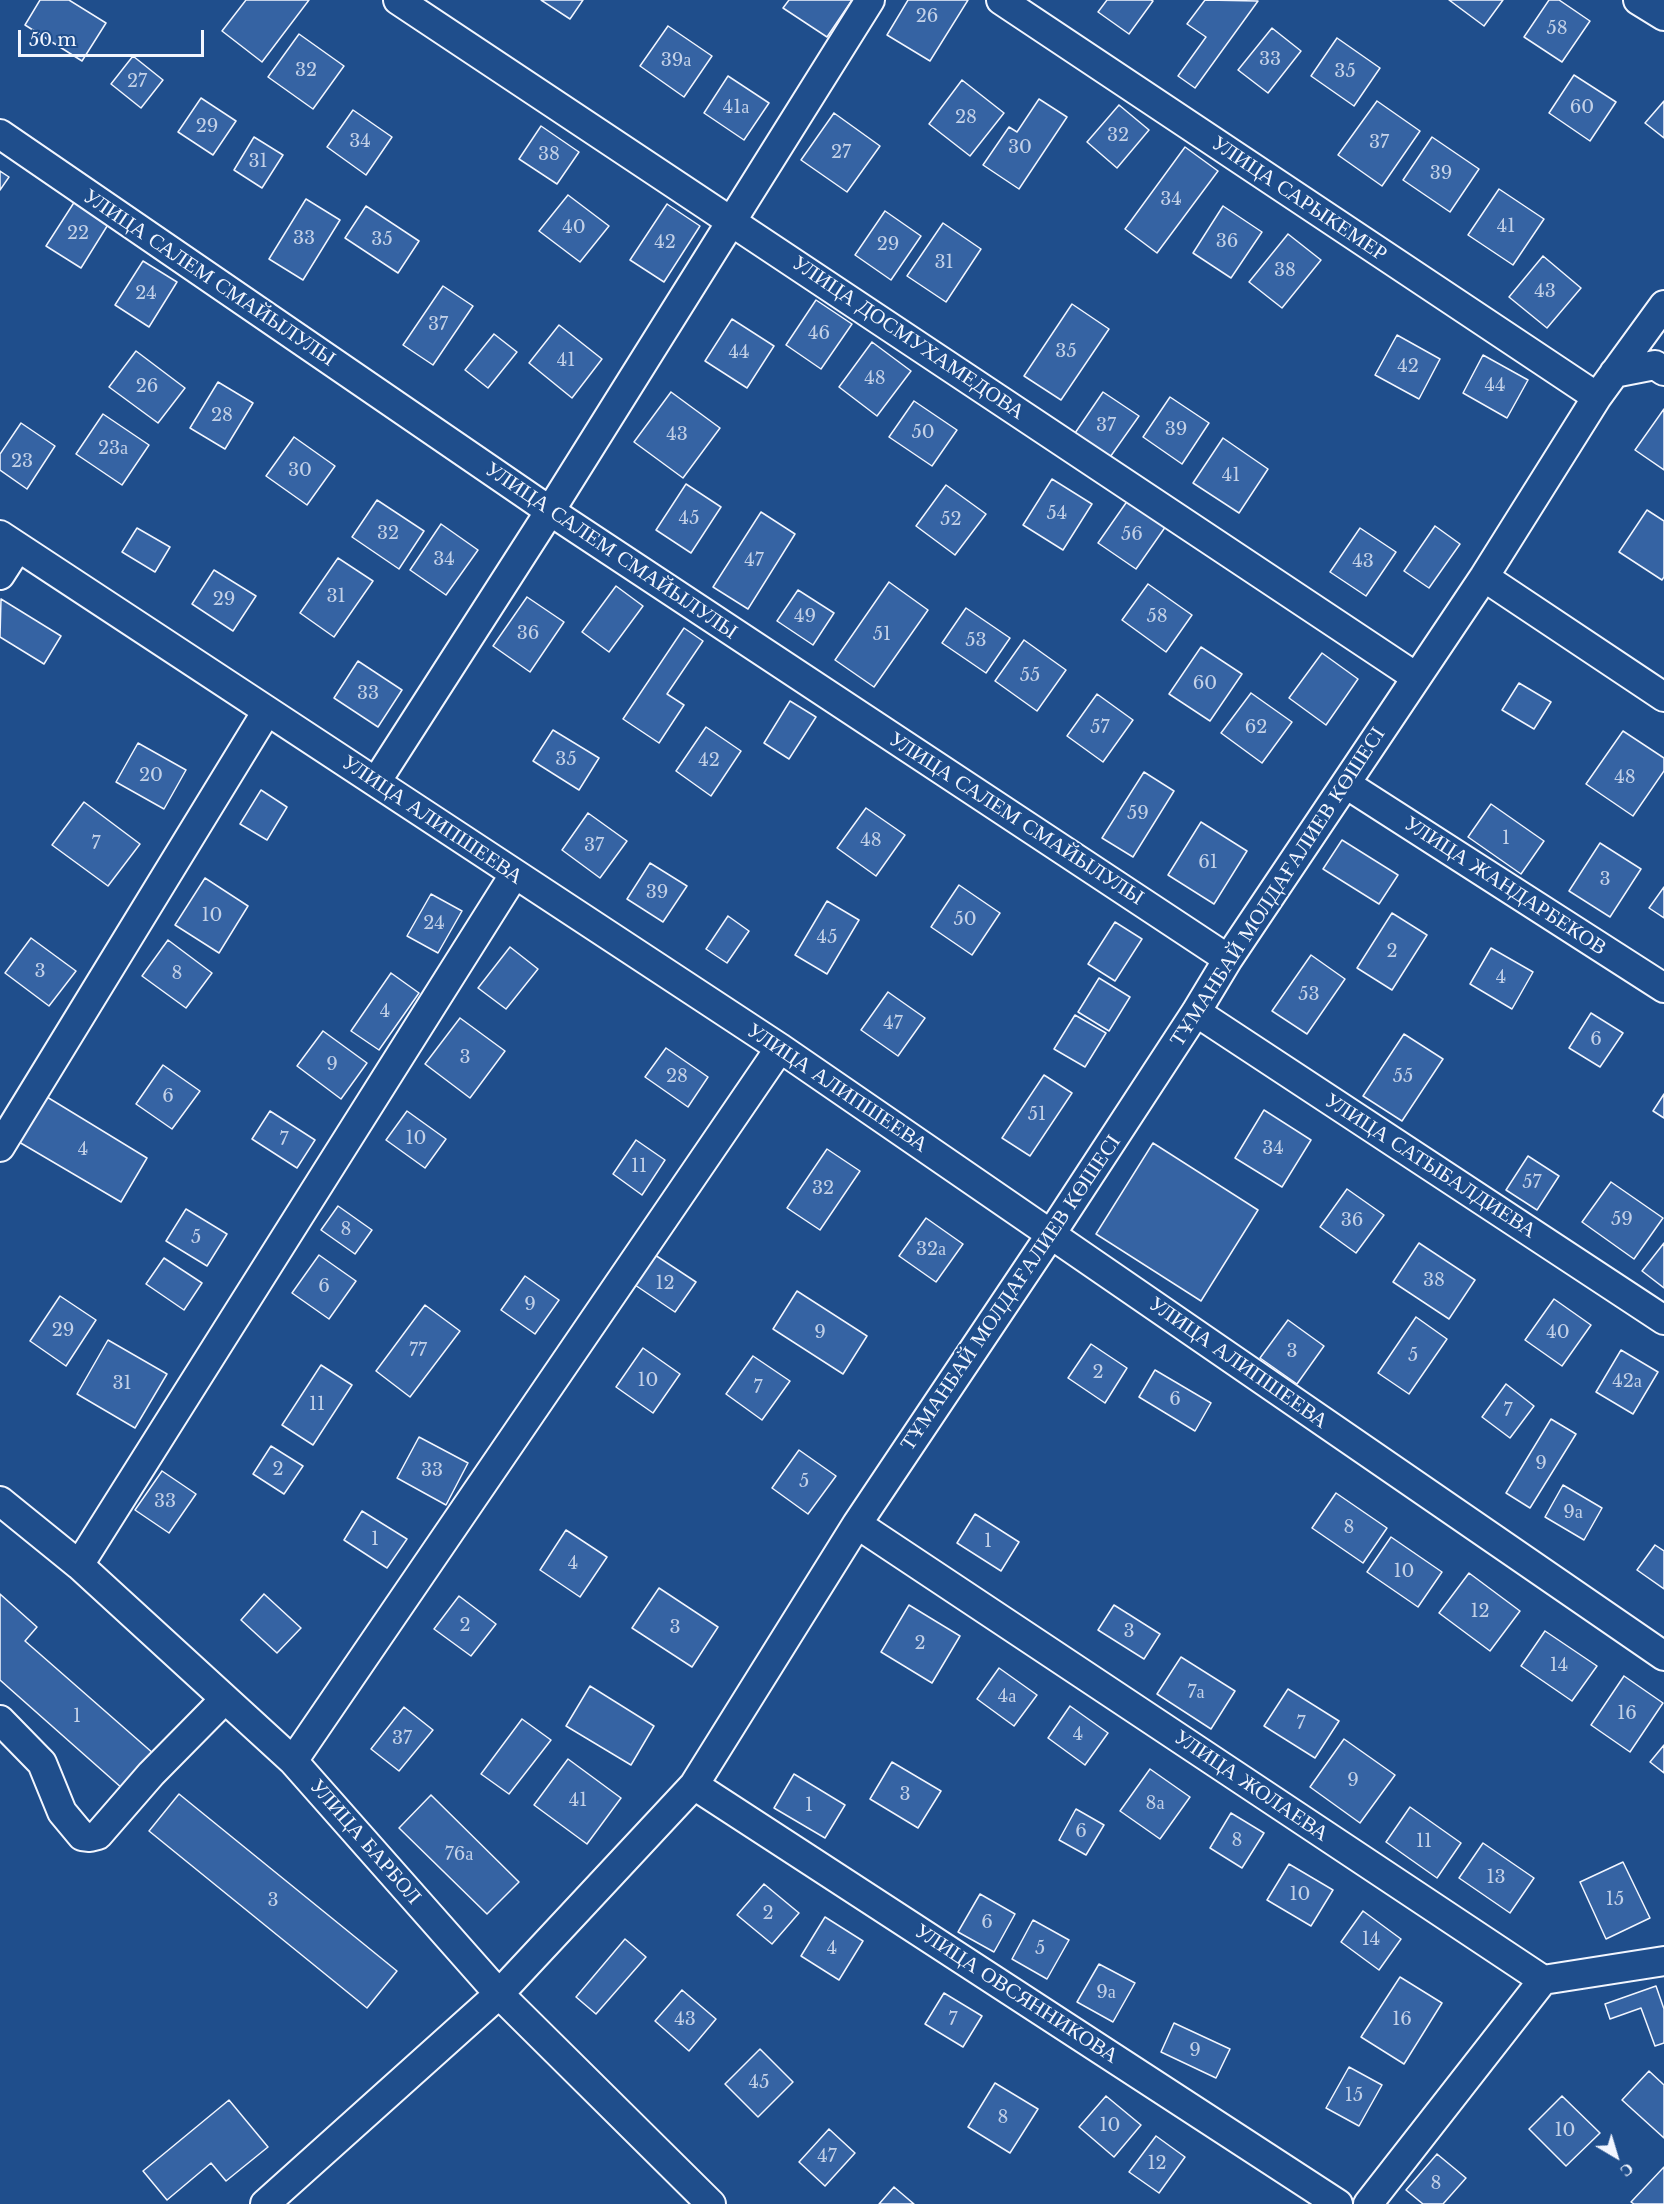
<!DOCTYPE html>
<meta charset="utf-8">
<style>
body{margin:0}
#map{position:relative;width:1664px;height:2204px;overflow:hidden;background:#1f4e8c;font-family:"Libre Baskerville",serif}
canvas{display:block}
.north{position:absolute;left:1586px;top:2126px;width:60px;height:60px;-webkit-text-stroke:4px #1f4e8c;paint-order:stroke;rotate:142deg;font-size:16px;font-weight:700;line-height:24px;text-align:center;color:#f2f6ff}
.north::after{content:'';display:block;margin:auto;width:21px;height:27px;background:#f2f6ff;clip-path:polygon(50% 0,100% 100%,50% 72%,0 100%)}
.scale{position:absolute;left:18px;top:30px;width:186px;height:27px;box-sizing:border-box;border:3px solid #f2f6ff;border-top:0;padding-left:8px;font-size:18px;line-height:21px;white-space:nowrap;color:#f2f6ff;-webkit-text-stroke:4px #1f4e8c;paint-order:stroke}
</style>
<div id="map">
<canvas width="1664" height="2204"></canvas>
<div class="north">С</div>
<div class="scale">50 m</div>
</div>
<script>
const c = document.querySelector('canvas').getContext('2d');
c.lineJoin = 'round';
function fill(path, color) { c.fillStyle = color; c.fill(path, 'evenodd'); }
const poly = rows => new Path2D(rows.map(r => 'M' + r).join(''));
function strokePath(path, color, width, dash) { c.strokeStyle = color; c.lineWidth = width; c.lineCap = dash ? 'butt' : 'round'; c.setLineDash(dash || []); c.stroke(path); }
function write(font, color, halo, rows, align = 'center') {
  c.font = font + ' "Libre Baskerville",serif'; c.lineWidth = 4.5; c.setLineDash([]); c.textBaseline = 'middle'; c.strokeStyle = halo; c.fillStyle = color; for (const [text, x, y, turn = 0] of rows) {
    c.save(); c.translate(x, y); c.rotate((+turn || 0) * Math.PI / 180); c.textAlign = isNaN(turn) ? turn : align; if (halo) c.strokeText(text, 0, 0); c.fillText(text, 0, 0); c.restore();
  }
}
const building = poly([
 [40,0,69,0,106,23,82,61,25,25,40,0],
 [246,0,309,0,262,62,222,31,246,0],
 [541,0,583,0,570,19,541,0],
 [789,0,852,0,827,37,783,8,789,0],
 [908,0,968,0,930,61,887,35,908,0],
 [1107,0,1151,0,1153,1,1129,34,1098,12,1107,0],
 [1205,0,1258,1,1195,88,1178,76,1206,37,1187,24,1205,0],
 [1449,0,1503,0,1484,26,1449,0],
 [1549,0,1559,0,1590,21,1562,62,1524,37,1549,0],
 [668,26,712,56,684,97,640,66,668,26],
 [1272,28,1301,51,1268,93,1238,70,1272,28],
 [299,34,344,66,313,109,268,77,299,34],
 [1337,38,1380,68,1354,106,1311,76,1337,38],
 [133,56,163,80,141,108,111,84,133,56],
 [1574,75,1616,102,1590,141,1549,113,1574,75],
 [728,76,769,103,744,140,704,113,728,76],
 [962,80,1004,113,970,156,929,124,962,80],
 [201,98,236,121,213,155,178,132,201,98],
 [1039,99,1067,117,1019,189,983,165,1009,127,1017,132,1039,99],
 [1377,101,1420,131,1382,186,1338,155,1377,101],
 [1664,101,1664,138,1645,123,1664,101],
 [1119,105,1149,130,1117,168,1087,142,1119,105],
 [353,110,392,137,366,175,327,147,353,110],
 [834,113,880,146,847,192,801,160,834,113],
 [541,126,579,152,557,184,519,159,541,126],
 [254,137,283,155,262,188,234,170,254,137],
 [1432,137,1479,169,1450,212,1403,180,1432,137],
 [1185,147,1218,171,1157,253,1125,229,1185,147],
 [0,171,9,177,0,190,0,171],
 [1499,189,1544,219,1513,265,1468,235,1499,189],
 [568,195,609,226,580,262,539,231,568,195],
 [306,199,340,220,303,280,269,259,306,199],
 [75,201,109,223,81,268,46,246,75,201],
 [667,204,700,226,664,282,630,260,667,204],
 [366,206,419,241,398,273,345,238,366,206],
 [1223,206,1262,232,1231,278,1193,253,1223,206],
 [885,211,921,236,891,280,855,255,885,211],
 [943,223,981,249,946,302,907,276,943,223],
 [1288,234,1321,260,1282,308,1249,282,1288,234],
 [1543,256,1581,288,1547,328,1509,297,1543,256],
 [143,261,177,282,149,327,115,305,143,261],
 [443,286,473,306,433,365,403,345,443,286],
 [816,300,852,324,821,369,786,345,816,300],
 [1072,304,1109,329,1061,400,1024,376,1072,304],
 [732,319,774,346,747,388,705,361,732,319],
 [559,325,602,359,572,398,529,363,559,325],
 [494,334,517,352,488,388,465,370,494,334],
 [1397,335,1440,359,1419,399,1375,375,1397,335],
 [872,342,911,371,877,416,839,387,872,342],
 [136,351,185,388,158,423,109,387,136,351],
 [1483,355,1528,380,1507,418,1463,393,1483,355],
 [218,382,253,403,225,449,190,428,218,382],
 [671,392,720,428,683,478,634,442,671,392],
 [1103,392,1139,416,1108,460,1073,436,1103,392],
 [1170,397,1209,423,1182,464,1143,437,1170,397],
 [914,401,957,430,932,466,889,437,914,401],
 [1664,409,1664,470,1635,450,1664,409],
 [103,414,149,445,122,485,76,454,103,414],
 [21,423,55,446,27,489,0,470,0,454,21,423],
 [294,437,335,466,307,505,266,476,294,437],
 [1223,438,1268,469,1239,513,1193,483,1223,438],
 [1052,479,1092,504,1063,550,1023,525,1052,479],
 [686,484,721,507,691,553,656,530,686,484],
 [946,485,986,514,955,555,916,526,946,485],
 [377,500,424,531,399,569,352,537,377,500],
 [1128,500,1166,526,1136,569,1098,543,1128,500],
 [1647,510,1664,521,1664,577,1662,580,1619,552,1647,510],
 [761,512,795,534,748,609,713,587,761,512],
 [441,524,478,550,446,595,410,570,441,524],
 [1435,526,1460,544,1429,588,1404,571,1435,526],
 [137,528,170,547,155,572,122,552,137,528],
 [1360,528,1396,552,1366,596,1330,572,1360,528],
 [338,558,373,581,334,637,300,613,338,558],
 [214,570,256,596,233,631,192,604,214,570],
 [889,582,928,610,874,687,835,660,889,582],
 [1148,584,1192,615,1166,652,1122,620,1148,584],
 [616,586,643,606,609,652,582,632,616,586],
 [798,590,834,613,813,645,777,621,798,590],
 [527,597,564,622,530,672,493,646,527,597],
 [1,599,61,636,44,664,0,637,1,599],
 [966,608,1010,638,986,673,942,643,966,608],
 [684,628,703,641,667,694,684,705,659,743,623,719,684,628],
 [1024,640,1066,670,1037,711,995,681,1024,640],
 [1201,647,1242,674,1210,721,1169,694,1201,647],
 [1322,653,1358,679,1326,725,1289,698,1322,653],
 [358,661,402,690,378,727,334,698,358,661],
 [1519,683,1551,702,1534,729,1502,710,1519,683],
 [1251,693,1292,722,1262,763,1221,733,1251,693],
 [1097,694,1133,720,1103,762,1067,736,1097,694],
 [790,701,816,717,789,759,764,743,790,701],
 [706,727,741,751,711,796,676,771,706,727],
 [553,730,599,758,579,790,533,761,553,730],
 [1623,731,1664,758,1664,771,1633,816,1586,784,1623,731],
 [138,743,186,770,164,809,116,782,138,743],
 [1144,772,1174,791,1133,857,1102,838,1144,772],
 [261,790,287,807,267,840,240,824,261,790],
 [84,802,140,844,108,886,52,845,84,802],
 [1491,804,1544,841,1521,874,1468,837,1491,804],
 [866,808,905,835,876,876,837,848,866,808],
 [588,813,627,841,600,878,562,850,588,813],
 [1201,822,1247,851,1214,904,1168,875,1201,822],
 [1342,840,1398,875,1379,904,1323,869,1342,840],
 [1600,843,1641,869,1610,917,1569,891,1600,843],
 [650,863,687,886,663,922,627,899,650,863],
 [205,878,248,906,219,953,175,925,205,878],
 [959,885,1000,913,972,955,931,927,959,885],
 [1664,887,1664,918,1649,908,1664,887],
 [431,894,462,911,438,953,407,936,431,894],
 [827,901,859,920,827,974,795,955,827,901],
 [1392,913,1427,935,1392,990,1357,968,1392,913],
 [728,916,749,931,727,963,706,949,728,916],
 [1115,922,1142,939,1115,981,1088,964,1115,922],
 [31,938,76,971,49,1006,5,973,31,938],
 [168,940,212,973,186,1008,142,976,168,940],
 [510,947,538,969,506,1009,478,988,510,947],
 [1491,948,1533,972,1512,1009,1470,984,1491,948],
 [1311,955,1345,979,1307,1034,1272,1011,1311,955],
 [391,973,419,993,379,1050,351,1031,391,973],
 [1099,978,1130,997,1109,1031,1078,1012,1099,978],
 [888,992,925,1018,898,1056,861,1030,888,992],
 [1591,1013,1623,1033,1600,1067,1569,1048,1591,1013],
 [1075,1015,1106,1033,1085,1067,1054,1049,1075,1015],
 [460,1018,505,1051,470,1098,425,1064,460,1018],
 [323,1031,367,1063,341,1099,297,1066,323,1031],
 [1404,1034,1443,1059,1402,1121,1363,1096,1404,1034],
 [666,1048,708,1077,688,1107,645,1077,666,1048],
 [163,1065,200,1091,172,1129,136,1104,163,1065],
 [1044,1075,1072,1093,1030,1156,1002,1138,1044,1075],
 [1664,1094,1664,1118,1653,1111,1664,1094],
 [47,1097,147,1158,121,1202,19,1142,47,1097],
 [1264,1110,1311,1140,1282,1187,1235,1158,1264,1110],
 [270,1111,315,1140,297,1168,252,1139,270,1111],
 [407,1111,446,1139,425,1168,386,1140,407,1111],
 [636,1140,665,1160,642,1195,613,1174,636,1140],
 [1153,1143,1258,1210,1201,1301,1096,1234,1153,1143],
 [827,1149,860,1171,820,1230,787,1208,827,1149],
 [1528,1156,1559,1176,1537,1210,1506,1190,1528,1156],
 [1611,1182,1663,1218,1634,1259,1582,1222,1611,1182],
 [1347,1189,1384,1215,1356,1253,1320,1227,1347,1189],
 [338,1206,372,1230,355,1254,321,1230,338,1206],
 [186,1209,227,1234,207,1266,166,1241,186,1209],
 [926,1218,963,1244,936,1282,899,1256,926,1218],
 [1419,1243,1475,1280,1449,1319,1393,1282,1419,1243],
 [1664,1243,1664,1288,1642,1271,1664,1243],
 [319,1255,356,1281,329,1319,292,1293,319,1255],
 [655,1255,696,1282,675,1312,635,1285,655,1255],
 [164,1258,202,1283,184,1310,146,1284,164,1258],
 [525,1276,559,1300,535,1334,501,1310,525,1276],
 [797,1291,867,1336,843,1374,773,1329,797,1291],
 [60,1296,96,1320,66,1366,30,1341,60,1296],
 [1554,1299,1591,1325,1562,1366,1525,1340,1554,1299],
 [425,1305,460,1331,410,1397,376,1371,425,1305],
 [1416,1317,1447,1339,1409,1394,1378,1373,1416,1317],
 [1288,1320,1324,1346,1297,1384,1260,1358,1288,1320],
 [108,1340,167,1374,135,1428,77,1394,108,1340],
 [1091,1344,1127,1368,1105,1403,1068,1378,1091,1344],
 [643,1348,680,1374,653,1413,616,1387,643,1348],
 [1621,1350,1658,1372,1633,1414,1596,1392,1621,1350],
 [753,1356,790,1381,762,1420,726,1394,753,1356],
 [321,1365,352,1385,313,1445,282,1425,321,1365],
 [1155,1370,1211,1403,1195,1431,1139,1397,1155,1370],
 [1506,1384,1534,1406,1510,1438,1482,1417,1506,1384],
 [1551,1419,1576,1434,1530,1508,1506,1493,1551,1419],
 [419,1437,468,1463,446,1505,397,1478,419,1437],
 [271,1446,303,1466,284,1494,253,1474,271,1446],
 [799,1450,836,1476,808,1514,772,1488,799,1450],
 [162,1471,196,1494,169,1533,135,1510,162,1471],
 [1563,1485,1602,1508,1584,1540,1545,1517,1563,1485],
 [1336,1493,1387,1528,1363,1563,1312,1528,1336,1493],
 [362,1511,407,1539,387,1568,344,1540,362,1511],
 [975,1514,1019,1542,1001,1571,957,1543,975,1514],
 [566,1530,607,1557,580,1597,540,1570,566,1530],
 [1391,1537,1442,1572,1418,1607,1367,1572,1391,1537],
 [1655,1545,1664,1551,1664,1589,1637,1570,1655,1545],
 [1469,1573,1520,1611,1490,1651,1439,1613,1469,1573],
 [659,1588,718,1627,692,1667,632,1628,659,1588],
 [0,1594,37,1627,25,1641,154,1754,123,1789,0,1680,0,1594],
 [264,1594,301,1628,277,1653,241,1620,264,1594],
 [459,1596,496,1624,471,1656,434,1629,459,1596],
 [909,1605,960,1636,932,1683,881,1652,909,1605],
 [1114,1605,1160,1634,1144,1659,1098,1630,1114,1605],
 [1545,1631,1597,1666,1572,1701,1521,1666,1545,1631],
 [1181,1657,1235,1691,1211,1729,1157,1694,1181,1657],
 [999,1668,1037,1695,1014,1726,977,1699,999,1668],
 [1624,1676,1663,1703,1630,1752,1591,1725,1624,1676],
 [590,1686,654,1726,631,1765,566,1726,590,1686],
 [1288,1689,1339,1721,1315,1758,1264,1726,1288,1689],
 [1070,1706,1108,1733,1085,1765,1048,1738,1070,1706],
 [404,1707,433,1730,399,1771,371,1749,404,1707],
 [522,1719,551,1740,509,1794,481,1774,522,1719],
 [1344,1739,1395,1775,1360,1823,1310,1787,1344,1739],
 [1664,1745,1664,1773,1650,1762,1664,1745],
 [568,1759,621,1798,587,1844,534,1805,568,1759],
 [892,1762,941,1791,918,1828,870,1799,892,1762],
 [1150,1769,1190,1797,1160,1839,1120,1811,1150,1769],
 [794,1774,845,1805,825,1838,774,1808,794,1774],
 [179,1794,397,1971,367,2008,149,1831,179,1794],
 [431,1795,519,1882,487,1914,399,1828,431,1795],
 [1410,1807,1461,1843,1437,1878,1386,1842,1410,1807],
 [1076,1809,1104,1825,1086,1855,1059,1840,1076,1809],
 [1231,1813,1264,1833,1242,1868,1210,1848,1231,1813],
 [1483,1843,1534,1878,1510,1913,1459,1878,1483,1843],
 [1623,1862,1650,1918,1606,1939,1580,1882,1623,1862],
 [1289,1864,1333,1890,1311,1926,1267,1900,1289,1864],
 [764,1884,799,1913,772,1944,737,1915,764,1884],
 [980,1894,1015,1914,994,1952,958,1932,980,1894],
 [1363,1911,1401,1939,1379,1970,1341,1942,1363,1911],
 [825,1917,863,1941,839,1980,801,1956,825,1917],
 [1033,1920,1069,1940,1047,1979,1012,1959,1033,1920],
 [625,1939,646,1957,596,2014,576,1997,625,1939],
 [1099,1964,1135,1983,1113,2022,1077,2002,1099,1964],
 [1400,1977,1442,2003,1404,2064,1361,2037,1400,1977],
 [1656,1986,1664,2009,1664,2043,1655,2046,1641,2008,1610,2019,1605,2004,1656,1986],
 [682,1990,716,2019,689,2051,655,2021,682,1990],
 [944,1993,982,2016,963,2047,925,2024,944,1993],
 [1174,2023,1230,2049,1216,2078,1161,2052,1174,2023],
 [760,2049,793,2082,758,2117,725,2084,760,2049],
 [1349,2067,1382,2085,1359,2126,1326,2108,1349,2067],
 [1649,2071,1664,2085,1664,2138,1622,2100,1649,2071],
 [995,2083,1038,2109,1010,2153,968,2127,995,2083],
 [1106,2096,1141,2125,1114,2157,1079,2127,1106,2096],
 [1562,2096,1600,2133,1566,2166,1529,2129,1562,2096],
 [229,2100,268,2147,226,2181,211,2163,167,2200,143,2171,229,2100],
 [829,2129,855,2153,825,2186,799,2162,829,2129],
 [1156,2136,1185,2157,1159,2193,1129,2172,1156,2136],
 [1437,2154,1466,2178,1443,2204,1423,2204,1406,2190,1437,2154],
 [1664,2167,1664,2204,1634,2204,1631,2202,1664,2167],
 [894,2187,914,2204,879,2204,894,2187]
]);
fill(building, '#3563a3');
strokePath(building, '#f2f6ff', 1.5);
const minor = poly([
 [398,0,1416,677],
 [1001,0,1597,397],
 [1638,0,1664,16],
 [0,134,550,511,1228,959],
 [1614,373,1655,365,1664,371],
 [0,535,780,1048,1664,1656],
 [0,575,18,547],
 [1484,577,1664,697],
 [376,782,550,511,870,0],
 [1346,784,1664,988],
 [1196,1012,1664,1320],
 [0,1147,267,711],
 [0,1501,79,1565,293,1761,499,1994,711,2204],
 [857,1524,1543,1980,1664,1961],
 [79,1565,514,875],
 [0,1720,42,1763,62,1812,82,1836,90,1837,98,1835,151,1774,225,1699],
 [293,1761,780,1048],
 [694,1785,1338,2204],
 [265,2204,499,1994,694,1785,857,1524,1051,1234,1196,1012,1228,959,1484,577,1597,397,1664,305],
 [1368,2204,1543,1980]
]);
strokePath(minor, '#f2f6ff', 32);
strokePath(minor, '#1f4e8c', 28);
write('18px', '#c3d1e8', null, [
 ["26",927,17],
 ["58",1557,29],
 ["33",1270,60],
 ["39а",676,61],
 ["32",306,71],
 ["35",1345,72],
 ["27",137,82],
 ["41а",736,108],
 ["60",1582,108],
 ["28",966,118],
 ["29",207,127],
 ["32",1118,136],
 ["34",360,142],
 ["37",1379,143],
 ["30",1020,148],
 ["27",841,153],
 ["38",549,155],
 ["31",258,162],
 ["39",1441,174],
 ["34",1171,200],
 ["41",1506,227],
 ["40",574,228],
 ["22",78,234],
 ["33",304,239],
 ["35",382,240],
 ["36",1227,242],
 ["42",665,243],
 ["29",888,245],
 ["31",944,263],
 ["38",1285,271],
 ["43",1545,292],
 ["24",146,294],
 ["37",438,325],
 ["46",819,334],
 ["35",1066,352],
 ["44",739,353],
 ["41",566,361],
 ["42",1408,367],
 ["48",875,379],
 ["44",1495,386],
 ["26",147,387],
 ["28",222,416],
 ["37",1106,426],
 ["39",1176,430],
 ["50",923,433],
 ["43",677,435],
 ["23а",113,449],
 ["23",22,462],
 ["30",300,471],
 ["41",1231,476],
 ["54",1057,514],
 ["45",689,519],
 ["52",951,520],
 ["32",388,534],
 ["56",1132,535],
 ["34",444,560],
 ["47",754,561],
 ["43",1363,562],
 ["31",336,597],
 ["29",224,600],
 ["49",805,617],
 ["58",1157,617],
 ["36",528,634],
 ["51",882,635],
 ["53",976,641],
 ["55",1030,676],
 ["60",1205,684],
 ["33",368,694],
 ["57",1100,728],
 ["62",1256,728],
 ["35",566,760],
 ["42",709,761],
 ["20",151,776],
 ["48",1625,778],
 ["59",1138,814],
 ["1",1506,839],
 ["48",871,841],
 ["7",96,844],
 ["37",594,846],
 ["61",1208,863],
 ["3",1605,880],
 ["39",657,893],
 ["10",212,916],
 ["50",965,920],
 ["24",434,924],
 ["45",827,938],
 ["2",1392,952],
 ["3",40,972],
 ["8",177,974],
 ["4",1501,978],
 ["53",1309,995],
 ["4",385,1012],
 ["47",893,1024],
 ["6",1596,1040],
 ["3",465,1058],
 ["9",332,1065],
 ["28",677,1077],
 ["55",1403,1077],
 ["6",168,1097],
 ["51",1037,1115],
 ["10",416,1139],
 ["7",284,1140],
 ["34",1273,1149],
 ["4",83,1150],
 ["11",639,1167],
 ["57",1532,1183],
 ["32",823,1189],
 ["59",1622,1220],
 ["36",1352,1221],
 ["8",346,1230],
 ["5",196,1238],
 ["32а",931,1250],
 ["38",1434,1281],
 ["12",665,1284],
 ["6",324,1287],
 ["9",530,1305],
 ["29",63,1331],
 ["9",820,1333],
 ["40",1558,1333],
 ["77",418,1351],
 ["3",1292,1352],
 ["5",1413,1356],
 ["2",1098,1373],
 ["10",648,1381],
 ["42а",1627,1382],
 ["31",122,1384],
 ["7",758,1388],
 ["6",1175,1400],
 ["11",317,1405],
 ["7",1508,1411],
 ["9",1541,1464],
 ["2",278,1470],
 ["33",432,1471],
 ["5",804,1482],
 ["33",165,1502],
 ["9а",1573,1513],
 ["8",1349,1528],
 ["1",375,1540],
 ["1",988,1542],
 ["4",573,1564],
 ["10",1404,1572],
 ["12",1480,1612],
 ["2",465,1626],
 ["3",675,1628],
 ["3",1129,1632],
 ["2",920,1644],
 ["14",1559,1666],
 ["7а",1196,1693],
 ["4а",1007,1697],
 ["16",1627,1714],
 ["1",77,1717],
 ["7",1301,1724],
 ["4",1078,1735],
 ["37",402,1739],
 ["9",1353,1781],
 ["3",905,1795],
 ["41",578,1801],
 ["8а",1155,1804],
 ["1",809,1806],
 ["6",1081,1832],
 ["8",1237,1841],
 ["11",1424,1842],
 ["76а",459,1855],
 ["13",1496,1878],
 ["10",1300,1895],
 ["15",1615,1900],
 ["3",273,1901],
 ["2",768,1914],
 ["6",987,1923],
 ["14",1371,1940],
 ["4",832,1949],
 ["5",1040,1949],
 ["9а",1106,1993],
 ["43",685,2020],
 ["7",953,2020],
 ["16",1402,2020],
 ["9",1195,2051],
 ["45",759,2083],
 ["15",1354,2096],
 ["8",1003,2118],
 ["10",1110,2126],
 ["10",1565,2131],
 ["47",827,2157],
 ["12",1157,2164],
 ["8",1436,2184]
]);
write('21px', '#f2f6ff', '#1f4e8c', [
 ["УЛИЦА САРЫКЕМЕР",1299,199,34],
 ["УЛИЦА САЛЕМ СМАЙЫЛУЛЫ",209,278,34],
 ["УЛИЦА ДОСМУХАМЕДОВА",908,338,34],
 ["УЛИЦА САЛЕМ СМАЙЫЛУЛЫ",611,551,34],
 ["УЛИЦА САЛЕМ СМАЙЫЛУЛЫ",1016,819,33],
 ["УЛИЦА АЛИПШЕЕВА",432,820,34],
 ["УЛИЦА ЖАНДАРБЕКОВ",1505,886,33],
 ["ТҰМАНБАЙ МОЛДАҒАЛИЕВ КӨШЕСІ",1278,887,-57],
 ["УЛИЦА АЛИПШЕЕВА",837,1088,34],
 ["УЛИЦА САТЫБАЛДИЕВА",1430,1166,33],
 ["ТҰМАНБАЙ МОЛДАҒАЛИЕВ КӨШЕСІ",1011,1293,-56],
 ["УЛИЦА АЛИПШЕЕВА",1238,1363,35],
 ["УЛИЦА ЖОЛАЕВА",1251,1786,34],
 ["УЛИЦА БАРБОЛ",365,1842,49],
 ["УЛИЦА ОВСЯННИКОВА",1016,1994,33]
]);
</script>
